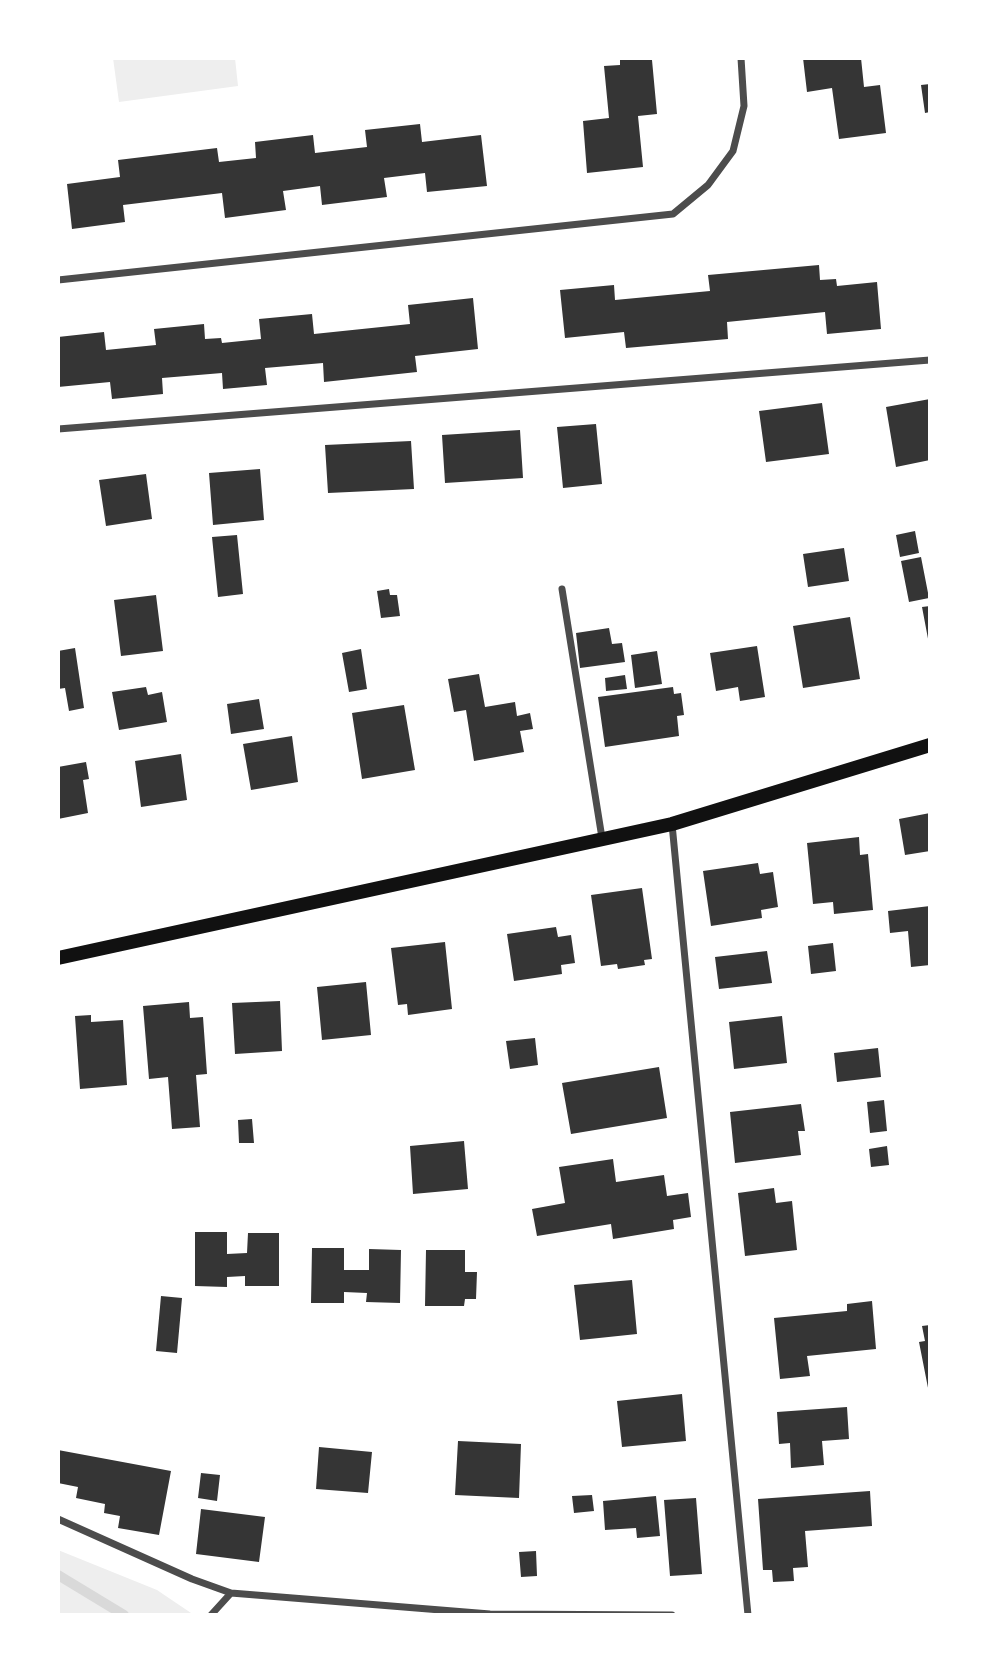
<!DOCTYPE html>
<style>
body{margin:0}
#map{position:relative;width:988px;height:1673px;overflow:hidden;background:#fff;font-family:Karla,sans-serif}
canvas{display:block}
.frame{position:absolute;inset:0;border:60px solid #fff;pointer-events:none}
</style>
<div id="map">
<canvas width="988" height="1673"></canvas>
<div class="frame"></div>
</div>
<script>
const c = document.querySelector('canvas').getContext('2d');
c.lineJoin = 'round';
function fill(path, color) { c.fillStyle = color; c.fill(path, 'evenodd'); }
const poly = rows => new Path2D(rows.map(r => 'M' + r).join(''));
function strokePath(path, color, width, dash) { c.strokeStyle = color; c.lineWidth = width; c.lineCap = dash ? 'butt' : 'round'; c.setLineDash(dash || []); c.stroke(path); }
fill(poly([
 [113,58,235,58,238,86,119,102],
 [58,1550,157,1590,194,1615,58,1615]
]), '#eee');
strokePath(poly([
 [58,1575,124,1615]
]), '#d9d9d9', 10);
fill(poly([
 [620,58,658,58,652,60,657,114,638,116,643,167,587,173,583,121,609,118,604,66,620,65],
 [803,58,861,58,864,87,880,85,886,133,839,139,832,88,807,92],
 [930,84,930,112,925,113,921,85],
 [420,124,422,142,481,135,487,186,427,192,425,173,384,178,387,197,322,205,320,186,283,191,286,210,225,218,222,193,123,205,125,222,72,229,67,184,120,177,118,160,217,148,219,162,256,158,255,142,313,135,315,153,367,147,365,130],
 [819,265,820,280,836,279,837,286,877,282,881,329,827,334,825,312,727,322,728,339,626,348,624,332,565,338,560,290,614,285,615,300,710,291,708,275],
 [473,298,478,349,415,356,417,372,324,382,323,363,265,368,267,385,223,389,222,373,162,378,163,394,112,399,110,382,58,387,58,337,104,332,106,350,156,345,154,329,204,324,205,339,221,338,222,343,261,339,259,319,312,314,314,334,410,324,408,305],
 [930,399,930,460,896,467,886,407],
 [822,403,829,454,766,462,759,411],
 [596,424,602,484,563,488,557,427],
 [520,430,523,478,445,483,442,435],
 [411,441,414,489,328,493,325,445],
 [260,469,264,520,213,525,209,473],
 [146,474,152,519,106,526,99,480],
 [915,531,919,553,900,557,896,535],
 [237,535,243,594,218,597,212,537],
 [844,548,849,581,808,587,803,554],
 [921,557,929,598,909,602,901,561],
 [389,589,390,595,397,595,400,616,381,618,377,591],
 [156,595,163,651,121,656,114,600],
 [930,606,930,644,929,644,922,607],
 [850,617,860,679,803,688,793,626],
 [609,628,612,644,622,643,625,662,580,668,576,633],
 [757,646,765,697,740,701,738,687,716,691,710,653],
 [75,648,84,708,69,711,65,688,58,689,58,651],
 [361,649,367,689,349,692,342,653],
 [657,651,662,684,635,688,631,655],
 [479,674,485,707,515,702,517,716,530,713,533,729,520,731,524,752,474,761,466,710,454,712,448,679],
 [625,675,627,689,606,691,605,678],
 [146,687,148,695,162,692,167,722,119,730,112,692],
 [673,687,674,694,681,693,684,715,677,716,679,736,605,747,598,697],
 [259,699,264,729,231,734,227,704],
 [404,705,415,770,362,779,352,713],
 [292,736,298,782,251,790,243,744],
 [181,754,187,800,141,807,135,761],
 [86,762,89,779,83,780,88,813,58,819,58,767],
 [930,813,930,851,905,855,899,819],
 [859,837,860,855,868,854,873,910,834,914,833,902,813,904,807,843],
 [758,863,760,874,773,872,778,907,761,910,762,918,711,926,703,871],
 [642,888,652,959,644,960,645,965,618,969,617,964,601,966,591,895],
 [930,906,930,965,911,967,908,931,890,933,888,911],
 [556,927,558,937,571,935,575,963,561,965,562,974,514,981,507,934],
 [445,942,452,1009,408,1015,407,1004,398,1005,391,948],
 [833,943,836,971,811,974,808,946],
 [767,951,772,983,719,989,715,957],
 [366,982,371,1035,322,1040,317,987],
 [280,1001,282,1051,235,1054,232,1003],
 [189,1002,190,1018,203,1017,207,1074,196,1075,200,1127,172,1129,168,1077,149,1079,143,1006],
 [91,1015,91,1022,123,1020,127,1085,80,1089,75,1016],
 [782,1016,787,1063,734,1069,729,1022],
 [535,1038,538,1065,510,1069,506,1041],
 [878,1048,881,1077,837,1082,834,1053],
 [659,1067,667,1118,571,1134,562,1083],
 [884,1100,887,1131,870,1133,867,1102],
 [801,1104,805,1131,798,1131,801,1155,735,1163,730,1112],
 [252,1119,254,1143,239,1143,238,1120],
 [464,1141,468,1189,413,1194,410,1146],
 [887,1146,889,1165,871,1167,869,1149],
 [613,1159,616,1182,664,1175,667,1196,688,1193,691,1217,673,1220,674,1229,613,1239,611,1224,537,1236,532,1209,565,1203,559,1167],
 [774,1188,776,1203,792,1201,797,1250,745,1256,738,1193],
 [195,1232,227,1232,227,1254,247,1253,248,1233,279,1233,279,1286,245,1286,245,1276,227,1277,227,1287,195,1286],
 [312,1248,344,1248,344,1270,369,1270,369,1249,401,1250,400,1303,366,1302,367,1293,344,1292,344,1303,311,1303],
 [426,1250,465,1250,465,1272,477,1272,476,1299,465,1299,464,1306,425,1306],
 [632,1280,637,1334,580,1340,574,1285],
 [161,1296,182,1298,177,1353,156,1351],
 [872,1301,876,1349,807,1356,810,1376,780,1379,774,1318,847,1311,847,1304],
 [930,1325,930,1393,929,1393,919,1342,925,1341,922,1326],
 [682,1394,686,1441,622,1447,617,1401],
 [847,1407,849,1439,822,1441,824,1465,791,1468,790,1443,779,1444,777,1412],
 [458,1441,521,1444,519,1498,455,1495],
 [319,1447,372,1452,368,1493,316,1489],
 [58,1450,171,1471,159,1535,118,1528,120,1516,104,1513,105,1504,76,1498,78,1487,58,1483],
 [201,1473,220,1475,217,1501,198,1498],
 [870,1491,872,1526,805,1531,808,1567,793,1568,794,1581,773,1582,772,1570,763,1570,758,1499],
 [592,1495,594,1511,574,1513,572,1496],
 [656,1496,660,1536,637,1538,636,1528,605,1530,603,1501],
 [696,1498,702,1574,670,1576,664,1500],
 [201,1509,265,1517,259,1562,196,1554],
 [536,1551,537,1576,521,1577,519,1552]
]), '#353535');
strokePath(poly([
 [58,280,673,214,708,185,733,151,744,106,741,58],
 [58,429,930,360],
 [562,589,602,838],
 [672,824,748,1615],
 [58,1519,192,1579,231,1593],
 [211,1615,231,1593,490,1614,672,1615]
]), '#4c4c4c', 7);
strokePath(poly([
 [58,958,672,824,930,745]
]), '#111', 14);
</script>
